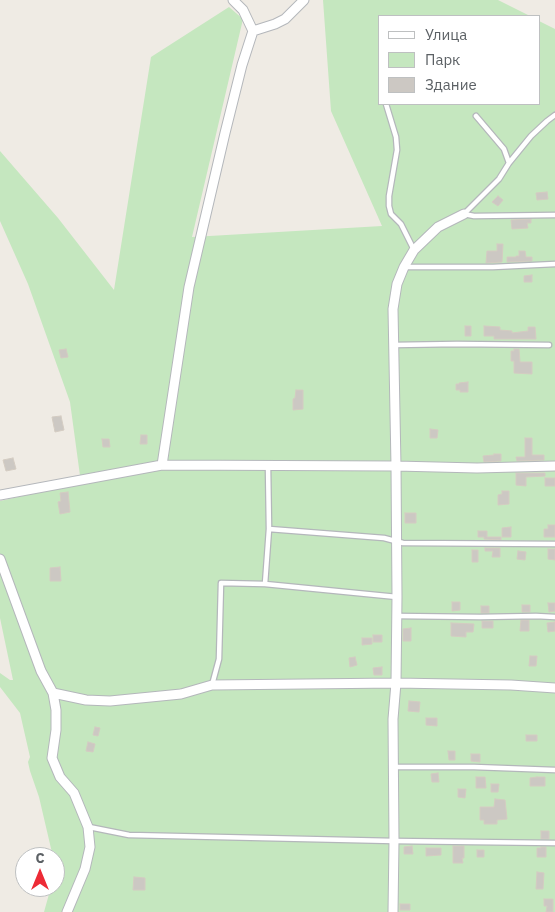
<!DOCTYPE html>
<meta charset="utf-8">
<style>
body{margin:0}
#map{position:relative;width:555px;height:912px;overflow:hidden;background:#efebe4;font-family:"IBM Plex Sans",sans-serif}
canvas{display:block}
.legend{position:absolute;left:378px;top:15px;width:162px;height:90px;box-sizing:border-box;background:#fff;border:1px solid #bec0c1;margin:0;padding:6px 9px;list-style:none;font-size:15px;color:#5c6165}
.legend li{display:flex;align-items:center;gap:10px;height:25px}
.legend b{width:25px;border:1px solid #bec0c1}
.north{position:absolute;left:15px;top:847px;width:50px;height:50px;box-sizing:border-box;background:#fff;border:1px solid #bec0c1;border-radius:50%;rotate:0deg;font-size:14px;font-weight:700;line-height:20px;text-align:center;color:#5c6165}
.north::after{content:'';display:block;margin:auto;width:18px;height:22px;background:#ed2b36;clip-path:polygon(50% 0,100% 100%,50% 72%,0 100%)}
</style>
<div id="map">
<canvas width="555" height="912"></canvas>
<ul class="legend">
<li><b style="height:6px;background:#fff"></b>Улица</li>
<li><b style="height:14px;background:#c5e7bf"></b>Парк</li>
<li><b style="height:14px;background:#ccc8c3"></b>Здание</li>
</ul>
<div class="north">С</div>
</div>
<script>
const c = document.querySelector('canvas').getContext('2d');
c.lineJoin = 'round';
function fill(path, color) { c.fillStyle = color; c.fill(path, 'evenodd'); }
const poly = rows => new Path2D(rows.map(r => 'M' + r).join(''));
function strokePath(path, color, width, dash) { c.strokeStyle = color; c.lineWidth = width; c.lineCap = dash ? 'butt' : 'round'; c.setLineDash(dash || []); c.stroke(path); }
fill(poly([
 [323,0,498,0,530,16,379,16,379,104,539,104,539,21,555,29,555,912,44,912,51,887,55,887,55,857,53,857,39,797,30,771,28,762,30,757,20,713,0,687,0,673,10,680,13,680,0,618,0,501,81,483,70,402,28,284,0,221,0,151,58,218,114,290,151,57,229,7,243,19,192,237,382,226,331,111]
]), '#c5e7bf');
const building = poly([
 [547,192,548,199,537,200,536,193,547,192],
 [498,196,503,200,498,206,492,202,498,196],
 [531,219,531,223,527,223,528,228,512,229,511,220,531,219],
 [497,244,503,244,502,262,486,263,487,251,497,251,497,244],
 [519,251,525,251,526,257,532,257,532,261,507,262,507,257,516,257,516,256,519,256,519,251],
 [532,275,532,282,524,282,524,276,532,275],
 [465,326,471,326,471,336,465,336,465,326],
 [484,326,500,327,500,330,512,331,512,333,528,331,528,327,535,327,536,339,494,339,494,336,484,336,484,326],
 [66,349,68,357,61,358,59,350,66,349],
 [514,349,519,349,520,362,532,362,532,374,514,373,514,361,511,361,511,351,514,351,514,349],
 [468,382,468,392,460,392,460,390,456,390,456,384,459,384,459,383,468,382],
 [296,390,303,390,303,409,293,410,293,399,295,398,296,390],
 [61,416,64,430,55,432,52,417,61,416],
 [430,429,438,430,437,438,430,438,430,429],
 [141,435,147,435,147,444,140,444,141,435],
 [525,438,532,438,532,455,544,455,544,460,517,461,516,457,525,457,525,438],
 [102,439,109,439,110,447,103,447,102,439],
 [494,454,501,454,501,461,484,462,483,456,494,455,494,454],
 [13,458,16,469,6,471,3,460,13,458],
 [516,473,545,473,545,476,526,477,526,486,516,485,516,473],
 [545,478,555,478,555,486,545,486,545,478],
 [502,491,509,491,509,504,498,505,498,495,502,494,502,491],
 [68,492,70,512,60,514,58,502,61,501,60,493,68,492],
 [405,513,416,513,416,523,405,523,405,513],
 [548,525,555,525,555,537,544,537,544,529,548,529,548,525],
 [511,527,511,537,502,537,502,528,511,527],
 [478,531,487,531,487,537,501,537,501,540,484,539,484,537,478,537,478,531],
 [485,548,500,548,500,557,492,557,493,551,485,551,485,548],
 [548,549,555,549,555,560,548,559,548,549],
 [472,550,478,550,478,562,472,562,472,550],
 [518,551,526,552,525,560,517,559,518,551],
 [60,567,61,581,50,581,50,568,60,567],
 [452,602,460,602,460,610,452,611,452,602],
 [548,603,555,603,555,611,549,612,548,603],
 [522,605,530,605,530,612,522,612,522,605],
 [481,606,489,606,489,613,481,613,481,606],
 [521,620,529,620,529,631,520,631,521,620],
 [482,621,493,621,493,628,482,628,482,621],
 [555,622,555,631,548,632,547,623,555,622],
 [451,623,474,624,473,632,466,632,466,637,451,636,451,623],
 [411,628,411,641,403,641,403,629,411,628],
 [373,635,382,635,382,642,373,642,373,635],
 [362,638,372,638,372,644,362,645,362,638],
 [530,656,537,656,536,666,529,666,530,656],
 [355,657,357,665,350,667,349,658,355,657],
 [382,667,382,675,374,675,373,668,382,667],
 [409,701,420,702,419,712,408,711,409,701],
 [426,718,437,718,437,726,426,725,426,718],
 [95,727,100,728,98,736,93,735,95,727],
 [526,735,537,735,537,741,526,741,526,735],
 [88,742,95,744,93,752,86,751,88,742],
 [448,751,455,751,455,760,449,760,448,751],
 [471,754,480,754,480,762,471,761,471,754],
 [438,773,439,782,432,782,431,774,438,773],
 [476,777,485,777,486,788,476,788,476,777],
 [537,777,545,777,545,786,530,786,530,778,537,777],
 [491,784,499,784,498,792,491,792,491,784],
 [458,789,466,789,465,798,458,797,458,789],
 [495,799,505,800,507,819,497,820,497,824,484,824,484,820,480,820,480,807,494,807,495,799],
 [541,831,549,831,549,839,541,839,541,831],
 [412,846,413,854,404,854,404,847,412,846],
 [453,846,464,846,464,858,462,858,463,863,453,863,453,846],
 [541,847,546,847,546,857,537,857,537,848,541,848,541,847],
 [426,848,441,848,441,855,426,856,426,848],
 [477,850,484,850,484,857,477,857,477,850],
 [537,872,544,873,543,889,536,889,537,872],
 [134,877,145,878,145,890,133,890,134,877],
 [544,899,553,899,553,912,546,912,547,906,544,906,544,899],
 [400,904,410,904,410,910,400,910,400,904]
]);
fill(building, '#ccc8c3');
strokePath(building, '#d4ccc2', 1);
const lane = poly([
 [386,104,396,137,397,150,389,196,389,206,391,214,401,224,414,250],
 [476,116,504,149,509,163],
 [464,214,499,179,509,163,531,136,547,121,555,115],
 [464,214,474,216,555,215],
 [405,267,493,267,555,264],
 [394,345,457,344,549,345],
 [268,466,269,529],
 [265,584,269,529,384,538,403,543,555,544],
 [397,616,480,617,536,616,555,617],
 [212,685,219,659,221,583,265,584,397,597],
 [394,767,474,767,555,770],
 [89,827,129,835,394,841,555,843]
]);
const street = poly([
 [253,31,275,24,285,19,304,0],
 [162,465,189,287,225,133,242,65,253,31,243,10,233,0],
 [0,495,162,465,396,466,477,468,555,466],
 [0,559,41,671,53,693,86,700,110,701,181,694,212,685,396,683,511,685,555,688],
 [53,693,56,710,56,730,52,758,60,777,74,793,88,827,90,847,85,869,67,912],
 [393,912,394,841,393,719,396,683,397,597,396,466,393,309,397,284,404,267,414,250,438,227,464,214]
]);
strokePath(lane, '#b4b7bb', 7);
strokePath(street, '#b4b7bb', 11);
strokePath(lane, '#fff', 4.5);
strokePath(street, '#fff', 9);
</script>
